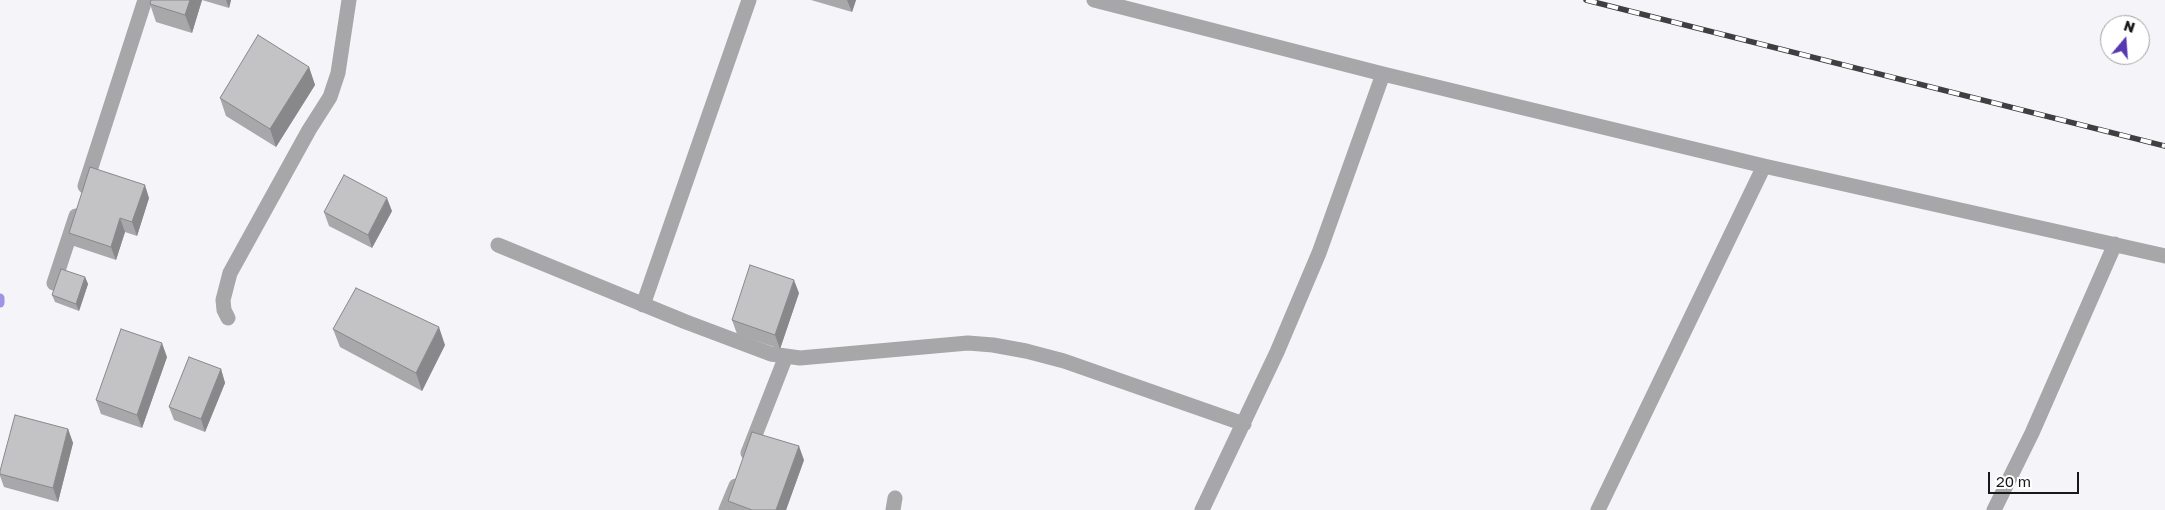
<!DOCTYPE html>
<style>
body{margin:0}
#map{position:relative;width:2165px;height:510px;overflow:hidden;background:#f5f4f8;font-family:"Golos Text",sans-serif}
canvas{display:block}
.north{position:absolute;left:2100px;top:15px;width:50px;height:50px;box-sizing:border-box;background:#fff;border:1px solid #a3a3a3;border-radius:50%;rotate:18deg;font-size:14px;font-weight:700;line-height:20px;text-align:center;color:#181819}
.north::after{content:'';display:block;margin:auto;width:18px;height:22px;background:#5738b0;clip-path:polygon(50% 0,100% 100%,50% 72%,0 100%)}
.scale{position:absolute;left:1988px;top:472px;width:91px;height:22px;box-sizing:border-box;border:2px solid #181819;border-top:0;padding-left:6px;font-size:15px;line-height:18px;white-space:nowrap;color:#181819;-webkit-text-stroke:4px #fff;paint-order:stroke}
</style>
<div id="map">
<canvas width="2165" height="510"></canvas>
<div class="north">N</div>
<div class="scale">20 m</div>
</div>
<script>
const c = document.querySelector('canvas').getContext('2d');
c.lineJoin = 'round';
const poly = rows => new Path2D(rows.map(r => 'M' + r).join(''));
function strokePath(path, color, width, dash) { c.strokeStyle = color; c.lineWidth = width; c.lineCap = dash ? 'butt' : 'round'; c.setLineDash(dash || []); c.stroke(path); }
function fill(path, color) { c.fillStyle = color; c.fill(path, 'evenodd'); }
strokePath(poly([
 [0,298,0,303]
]), '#9e94e4', 9);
strokePath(poly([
 [1094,0,1383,74,1764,166,2165,256],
 [85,186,145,0],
 [498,245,686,322,771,354,800,358,968,343,993,345,1026,351,1064,361,1244,424],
 [54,283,76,216],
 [643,305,749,0],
 [228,318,224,310,223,300,230,273,309,130,330,97,338,73,349,0],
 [748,453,786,356],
 [726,510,736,486],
 [893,510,895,498],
 [1202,510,1277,352,1319,253,1383,74],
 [1598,510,1764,166],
 [1994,510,2032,433,2115,244]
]), '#a7a7a9', 15);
const rail = poly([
 [1586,0,2165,146]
]);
strokePath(rail, '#3f3f41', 5.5);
strokePath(rail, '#fff', 4, [11]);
fill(poly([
 [151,0,231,0,229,8,202,0,192,33,156,22,150,4],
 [811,0,856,0,852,12],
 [309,67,315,85,276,147,226,116,220,98],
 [149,198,137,236,125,232,116,260,74,246,69,233],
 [392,211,372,248,329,226,324,212],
 [85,277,88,284,79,311,55,302,52,295],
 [799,293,780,349,737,334,732,320],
 [333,329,445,345,422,391,340,347],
 [167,357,142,428,101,414,96,400],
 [221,369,225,383,205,432,174,420,169,407],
 [68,429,73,443,58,502,4,487,0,476,0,471],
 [804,460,786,510,731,510,728,501]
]), '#a8a8aa');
fill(poly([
 [190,0,202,0,192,33,185,15],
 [226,0,231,0,229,8],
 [847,0,856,0,852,12],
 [309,67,315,85,276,147,270,129],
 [145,185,149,198,137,236,132,222],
 [387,198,392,211,372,248,368,235],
 [120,218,125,232,116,260,111,247],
 [85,277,88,284,79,311,76,304],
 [794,280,799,293,780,349,775,335],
 [439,327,445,345,422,391,416,373],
 [162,343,167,357,142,428,137,415],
 [221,369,225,383,205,432,201,419],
 [68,429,73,443,58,502,53,488],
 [799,446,804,460,786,510,776,510]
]), '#88888b');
const building = poly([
 [151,0,190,0,185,15,150,4,151,0],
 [258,35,309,67,270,129,220,98,258,35],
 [90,167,145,185,132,222,120,218,111,247,69,233,90,167],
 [344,175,387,198,368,235,324,212,344,175],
 [750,265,794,280,775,335,732,320,750,265],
 [61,269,85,277,76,304,52,295,61,269],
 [356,288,439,327,416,373,333,329,356,288],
 [121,329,162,343,137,415,96,400,121,329],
 [189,357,221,369,201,419,169,407,189,357],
 [15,415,68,429,53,488,0,474,0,471,15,415],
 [752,432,799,446,776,510,752,510,728,501,752,432]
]);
fill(building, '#c3c3c6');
strokePath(building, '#88888b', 1);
</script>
